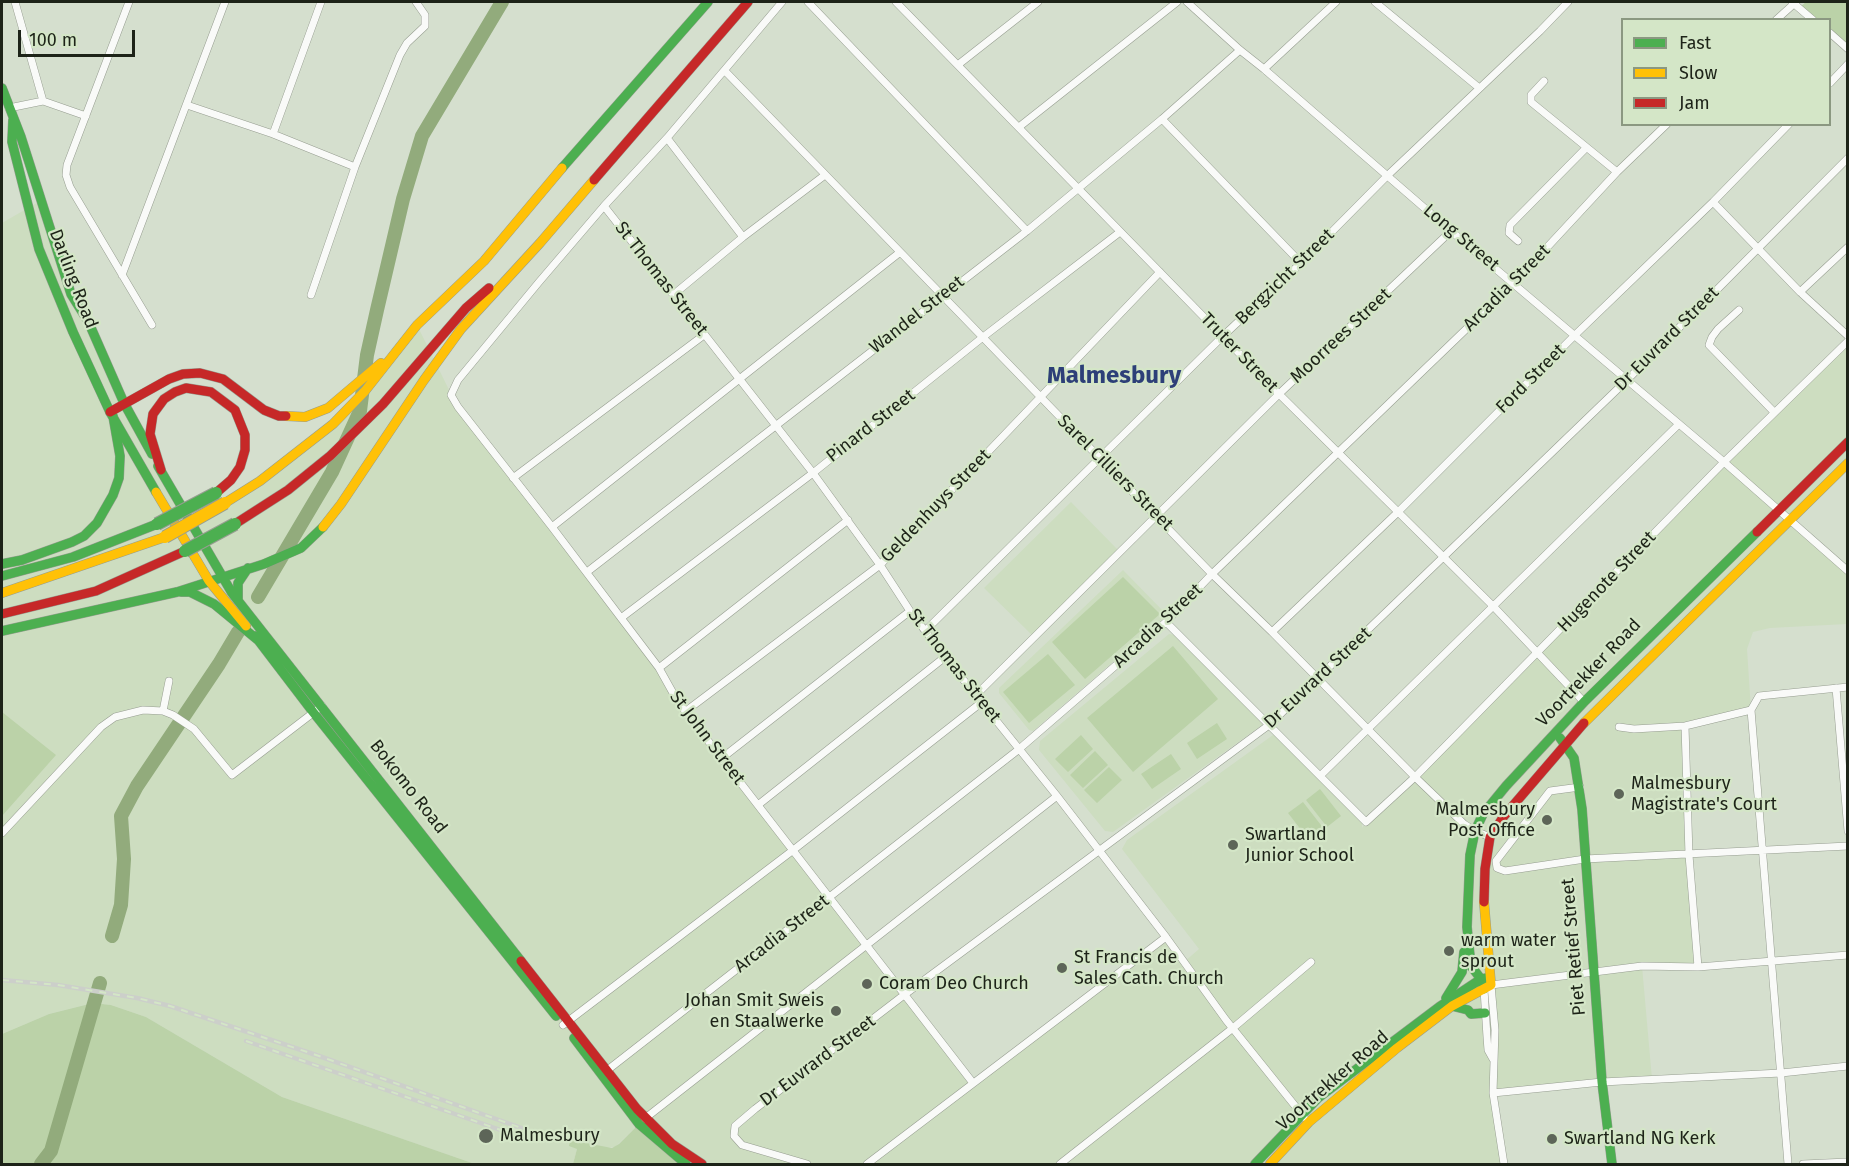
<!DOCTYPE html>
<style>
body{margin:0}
#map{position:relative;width:1849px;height:1166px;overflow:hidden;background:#d5dfce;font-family:"Fira Sans",sans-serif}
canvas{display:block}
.frame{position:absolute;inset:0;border:3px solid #1d2318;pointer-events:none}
.legend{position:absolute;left:1621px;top:18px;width:210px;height:108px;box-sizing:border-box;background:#d4e6c7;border:2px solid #8b9881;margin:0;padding:8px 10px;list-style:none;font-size:18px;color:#1d2318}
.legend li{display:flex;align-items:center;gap:12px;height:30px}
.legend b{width:30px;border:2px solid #8b9881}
.scale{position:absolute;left:18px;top:30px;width:117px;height:27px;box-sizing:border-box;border:3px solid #1d2318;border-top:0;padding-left:8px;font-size:18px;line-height:21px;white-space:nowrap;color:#1d2318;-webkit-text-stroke:4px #d4e6c7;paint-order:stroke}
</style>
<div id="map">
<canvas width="1849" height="1166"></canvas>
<div class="frame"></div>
<ul class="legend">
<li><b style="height:8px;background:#4caf50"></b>Fast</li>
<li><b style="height:8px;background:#ffc107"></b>Slow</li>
<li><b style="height:8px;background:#c62828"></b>Jam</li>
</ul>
<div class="scale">100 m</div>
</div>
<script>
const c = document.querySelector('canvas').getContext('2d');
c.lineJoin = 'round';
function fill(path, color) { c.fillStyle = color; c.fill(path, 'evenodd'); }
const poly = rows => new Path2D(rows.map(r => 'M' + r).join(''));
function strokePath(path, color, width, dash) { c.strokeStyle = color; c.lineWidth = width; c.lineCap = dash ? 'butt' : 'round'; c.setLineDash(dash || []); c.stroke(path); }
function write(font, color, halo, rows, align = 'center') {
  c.font = font + ' "Fira Sans",sans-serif'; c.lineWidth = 4.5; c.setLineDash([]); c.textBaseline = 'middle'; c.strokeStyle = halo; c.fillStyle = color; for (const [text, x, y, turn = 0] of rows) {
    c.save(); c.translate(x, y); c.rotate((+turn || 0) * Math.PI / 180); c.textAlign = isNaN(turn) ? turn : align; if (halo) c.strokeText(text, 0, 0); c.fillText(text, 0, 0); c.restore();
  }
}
fill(poly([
 [40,201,71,294,124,403,190,521,225,503,333,424,417,325,454,400,659,668,678,702,973,1083,1166,937,1184,962,1199,949,1122,849,1127,840,1273,735,1280,736,1362,821,1362,828,1366,822,1847,341,1847,463,1791,521,1847,571,1847,624,1770,628,1753,632,1747,649,1751,710,1685,726,1698,967,1642,966,1652,1079,1494,1093,1504,1164,686,1164,639,1124,615,1147,577,1149,573,1164,475,1164,282,1097,146,1017,111,1005,93,1003,49,1014,2,1034,2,223],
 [1071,502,1118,550,1032,635,984,588],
 [1123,570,1167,615,1033,731,1029,730,999,693,999,688],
 [1169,634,1182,636,1262,717,1262,725,1113,832,1105,831,1039,750,1040,741]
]), '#cdddc0');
fill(poly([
 [1806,2,1847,2,1847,48,1830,32,1830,20,1814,19,1800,7],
 [1123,577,1160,614,1085,679,1052,642],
 [1173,646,1218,699,1133,772,1087,718],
 [1048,654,1075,685,1029,723,1003,692],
 [2,712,56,755,2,816],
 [1217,723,1227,739,1197,759,1187,743],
 [1081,735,1093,749,1068,772,1055,759],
 [1095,751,1108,765,1083,788,1070,775],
 [1171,754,1181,769,1152,789,1141,774],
 [1109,767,1122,780,1097,803,1084,790],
 [1320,789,1341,816,1327,827,1306,800],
 [1303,802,1324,829,1309,840,1288,813],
 [93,1003,111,1005,146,1017,282,1097,475,1164,2,1164,2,1034,49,1014],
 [639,1124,686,1164,573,1164,577,1149,569,1146,570,1140,612,1148,619,1144]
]), '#bbd2a8');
strokePath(poly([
 [258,597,332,472,360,411,367,355,377,310,403,199,422,136,502,2],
 [112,936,121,905,124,859,121,816,137,786,219,664,238,632],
 [41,1164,51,1151,100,983]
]), '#92ab7c', 14);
const street = poly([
 [15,2,43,101],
 [129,2,67,165,66,175,70,187,152,325],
 [782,2,667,138,604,206,539,282,458,380,451,395,458,407,552,527,659,668,678,702,973,1083],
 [808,2,1027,231],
 [896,2,1279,394,1494,607,1584,702],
 [1187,2,1240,50,1264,69,1451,231,1724,462,1848,571],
 [1375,2,1478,87],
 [1792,2,1813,20],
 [1776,20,1796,2],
 [1830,33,1848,49],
 [959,64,1038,2],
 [1264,69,1336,2],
 [725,71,1212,574,1272,632,1415,777,1464,824,1475,831,1490,837],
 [1544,81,1531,95,1531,102,1617,172],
 [1830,83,1848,64],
 [187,105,273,134,355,167],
 [9,108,43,101,86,116],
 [1162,119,1301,263],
 [1019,127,1177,2],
 [273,134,321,2],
 [667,138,743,237],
 [1713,202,1800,292,1848,336],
 [604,206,813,473,880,565,910,611,945,657,1057,796,1166,937,1226,1020,1304,1117],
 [1518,241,1509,233,1510,225,1586,148],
 [122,275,225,2],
 [1800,292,1848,247],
 [311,295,355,167,400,55,407,43,425,26,425,15,416,2],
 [673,295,743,237,825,175],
 [1739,310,1718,329,1712,337,1709,345,1774,412],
 [513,478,704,335],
 [552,527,899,253],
 [587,572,1027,231,1162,119,1240,50],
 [621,618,813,473,983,337,1120,232],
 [1166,622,1366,822,1415,777,1724,462,1848,341],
 [926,630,1223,336,1301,263,1388,175,1540,31,1568,2],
 [1272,632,1397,513,1575,335,1713,202,1789,124],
 [659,668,848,520],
 [1836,688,1848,831],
 [976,695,1279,394,1451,231],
 [1751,710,1788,1164],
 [1751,710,1759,696,1848,687],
 [163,711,169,681],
 [686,711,880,565,1160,272],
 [1685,726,1689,855,1698,967],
 [1619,727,1634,729,1685,726,1751,710],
 [722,758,910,611],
 [1320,776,1679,424],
 [1580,787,1550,791,1496,861,1497,868,1505,871,1585,859,1848,846],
 [758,805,945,657],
 [2,833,101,727,115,717,143,710,163,711,173,715,194,729,232,775,322,706],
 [1484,989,1487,1037,1488,1050,1493,1059],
 [563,1025,792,851,982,702],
 [605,1072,1018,750,1166,622,1212,574,1514,283,1617,172,1667,124],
 [1493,1093,1602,1082,1781,1073,1848,1066],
 [643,1120,1057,796],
 [807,1164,742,1145,734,1136,735,1126,755,1109,904,995,1269,725,1627,380,1848,158],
 [867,1164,1166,937],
 [1060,1164,1233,1028,1311,962],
 [1504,1164,1493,1093,1495,1030,1491,985,1642,966,1698,967,1848,955],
 [1803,1164,1848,1162]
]);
const fast = poly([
 [2,88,21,137,71,294,88,321,124,403,152,454],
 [13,120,12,142,39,249,73,332,110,412,156,492],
 [562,168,708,2],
 [158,466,232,593,521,961],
 [2,564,22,560,72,542,84,536,97,523,113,495,119,478,120,456,113,416],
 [2,576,73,557,157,524],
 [181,592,190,592,214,604,259,641],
 [238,600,238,583,248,568],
 [2,631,177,592,264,564,301,548,323,527],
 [255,636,313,712,556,1016],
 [1560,738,1574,758,1582,809,1602,1082,1612,1164],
 [1484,989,1481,979,1471,966,1467,927,1470,855,1475,831,1483,814,1506,786,1584,702,1757,532],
 [1446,998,1462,972,1464,952],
 [1452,1006,1468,1010,1471,1014,1485,1013],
 [574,1038,639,1124,686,1164],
 [1255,1164,1318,1098,1439,1007,1481,979,1487,978]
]);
const slow = poly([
 [286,416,305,417,328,408,381,363],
 [156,492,209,581,246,626],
 [225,503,260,481,333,424,365,391,417,325,484,261,562,168],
 [323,527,341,504,424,380,461,329,540,243,594,180],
 [2,593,165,537],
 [1584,723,1848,463],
 [1270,1164,1309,1122,1397,1048,1452,1006,1491,985,1484,902]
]);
const jam = poly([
 [594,180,748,2],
 [110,412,169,379,183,374,200,373,223,379,264,410,279,416,286,416],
 [161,470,150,434,153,414,164,399,175,392,186,388,211,392,235,410,245,435,245,450,240,467,231,480,216,493],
 [235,524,288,490,330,456,383,404,466,308,489,288],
 [1757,532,1848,442],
 [2,614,96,591,185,551],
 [1484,902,1485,869,1490,837,1504,816,1584,723],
 [521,961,637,1109,672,1144,702,1164]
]);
strokePath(street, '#969d90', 8);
strokePath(fast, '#969d90', 10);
strokePath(slow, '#969d90', 10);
strokePath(jam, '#969d90', 10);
strokePath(street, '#f9faf8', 7);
strokePath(fast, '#4caf50', 9);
strokePath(slow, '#ffc107', 9);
strokePath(jam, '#c62828', 9);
const rail = poly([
 [2,980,58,985,137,998,170,1006,319,1056,527,1130],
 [246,1041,512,1134]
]);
strokePath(rail, '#cccfca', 4.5);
strokePath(rail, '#d4e6c7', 2, [7]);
const fastBridge = poly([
 [157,524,216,493],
 [185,551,235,524]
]);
const slowBridge = poly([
 [165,537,225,503]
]);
strokePath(fastBridge, '#969d90', 14, []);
strokePath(slowBridge, '#969d90', 14, []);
strokePath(fastBridge, '#4caf50', 12);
strokePath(slowBridge, '#ffc107', 12);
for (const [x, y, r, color] of [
 [1619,794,6,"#5d6558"],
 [1547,820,6,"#5d6558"],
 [1233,845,6,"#5d6558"],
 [1449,951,6,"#5d6558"],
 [1062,968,6,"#5d6558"],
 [867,984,6,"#5d6558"],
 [836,1011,6,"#5d6558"],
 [486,1136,8,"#5d6558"],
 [1552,1139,6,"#5d6558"]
]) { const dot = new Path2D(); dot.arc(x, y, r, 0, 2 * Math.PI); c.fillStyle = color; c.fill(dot); strokePath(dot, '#d4e6c7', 2); }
write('18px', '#1d2318', '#d4e6c7', [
 ["Long Street",1461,238,40],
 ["Bergzicht Street",1285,277,-44],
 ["Darling Road",73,279,69],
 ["St Thomas Street",661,279,52],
 ["Arcadia Street",1507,288,-45],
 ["Wandel Street",917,315,-38],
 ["Moorrees Street",1341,336,-43],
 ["Dr Euvrard Street",1667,339,-45],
 ["Truter Street",1239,353,46],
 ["Ford Street",1531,379,-45],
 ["Pinard Street",871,426,-38],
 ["Sarel Cilliers Street",1115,473,45],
 ["Geldenhuys Street",936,506,-46],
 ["Hugenote Street",1607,582,-46],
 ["Arcadia Street",1158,626,-43],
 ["St Thomas Street",954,666,52],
 ["Voortrekker Road",1589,673,-46],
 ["Dr Euvrard Street",1318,678,-43],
 ["St John Street",707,738,53],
 ["Bokomo Road",408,787,52],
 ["Arcadia Street",782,934,-38],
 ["Piet Retief Street",1574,947,-95],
 ["Dr Euvrard Street",818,1061,-37],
 ["Voortrekker Road",1333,1081,-41]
]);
write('18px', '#1d2318', '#d4e6c7', [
 ["Malmesbury",1631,784],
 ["Magistrate's Court",1631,805],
 ["Malmesbury",1535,810,"right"],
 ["Post Office",1535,831,"right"],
 ["Swartland",1245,835],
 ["Junior School",1245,856],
 ["warm water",1461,941],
 ["sprout",1461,962],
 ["St Francis de",1074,958],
 ["Sales Cath. Church",1074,979],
 ["Coram Deo Church",879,984],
 ["Johan Smit Sweis",824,1001,"right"],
 ["en Staalwerke",824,1022,"right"],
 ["Malmesbury",500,1136],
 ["Swartland NG Kerk",1564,1139]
], 'left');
write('bold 24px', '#2d3f78', '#d4e6c7', [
 ["Malmesbury",1114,376]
]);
</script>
